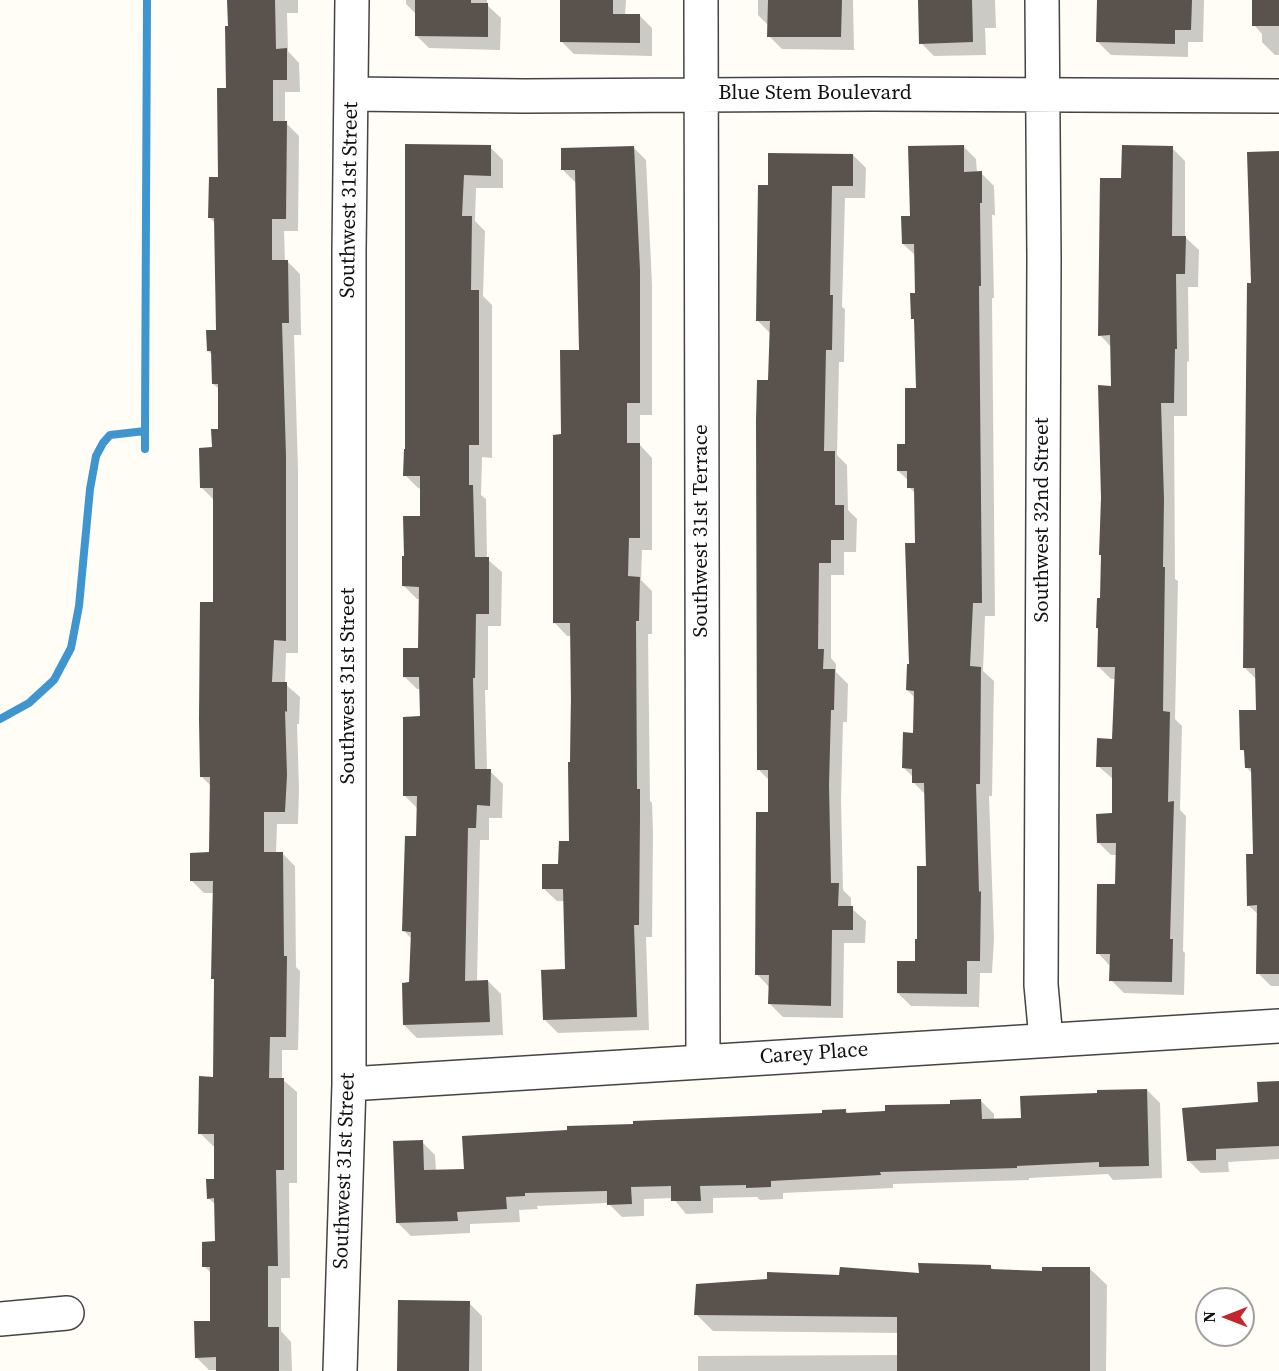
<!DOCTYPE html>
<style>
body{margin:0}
#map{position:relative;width:1279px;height:1371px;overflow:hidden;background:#fffdf5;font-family:"Source Serif 4",serif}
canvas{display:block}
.north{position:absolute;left:1195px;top:1287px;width:60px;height:60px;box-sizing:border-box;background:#fff;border:2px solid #a0a0a0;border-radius:50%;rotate:270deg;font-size:16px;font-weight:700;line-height:24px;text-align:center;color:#111}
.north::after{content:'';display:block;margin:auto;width:21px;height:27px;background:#c4262e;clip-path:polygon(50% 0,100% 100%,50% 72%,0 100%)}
</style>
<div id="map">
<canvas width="1279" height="1371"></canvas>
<div class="north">N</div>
</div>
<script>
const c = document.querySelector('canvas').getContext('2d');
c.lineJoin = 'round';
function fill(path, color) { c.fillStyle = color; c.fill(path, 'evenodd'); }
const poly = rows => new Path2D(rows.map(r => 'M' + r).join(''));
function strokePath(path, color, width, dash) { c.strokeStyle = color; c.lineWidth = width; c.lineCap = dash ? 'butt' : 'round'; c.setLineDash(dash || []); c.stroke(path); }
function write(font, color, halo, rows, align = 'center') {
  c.font = font + ' "Source Serif 4",serif'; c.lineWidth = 6; c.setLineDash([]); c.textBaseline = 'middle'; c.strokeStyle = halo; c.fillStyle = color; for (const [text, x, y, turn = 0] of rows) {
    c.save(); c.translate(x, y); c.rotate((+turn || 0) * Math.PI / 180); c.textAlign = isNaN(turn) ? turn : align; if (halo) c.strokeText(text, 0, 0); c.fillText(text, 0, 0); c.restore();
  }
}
fill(poly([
 [229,0,298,0,298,13,287,13,288,51,299,63,300,92,285,92,285,122,299,136,298,231,284,231,285,261,287,261,300,274,301,335,294,335,298,470,298,653,286,653,285,684,300,697,299,724,297,724,299,789,298,824,277,824,276,853,282,853,295,866,296,967,300,971,298,1050,282,1050,282,1079,297,1092,297,1183,289,1183,290,1278,281,1278,281,1331,291,1342,292,1371,209,1370,196,1357,212,1323,212,1274,204,1266,216,1243,216,1205,208,1198,216,1180,215,1146,213,1146,200,1133,215,1078,216,981,213,978,214,893,204,893,191,880,211,854,212,787,201,776,215,604,214,500,201,487,220,430,219,389,213,384,213,355,208,351,217,332,216,224,210,218,220,179,227,89],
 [406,0,487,0,487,5,501,18,500,50,429,48,416,35,417,15,406,4],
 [562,0,626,0,625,15,639,15,652,28,652,56,574,54,561,41],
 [758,0,853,0,854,50,782,49,769,36,769,26,758,15],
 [919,0,995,0,996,28,985,28,986,55,934,56,921,43],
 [1098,0,1204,0,1203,42,1188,42,1188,57,1111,55,1098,42],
 [1254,0,1279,0,1279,55,1275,55,1262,42,1262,34,1254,25],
 [406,145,490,147,503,160,503,188,476,188,475,221,485,231,483,296,492,305,492,458,482,457,481,495,486,499,487,559,502,572,501,626,488,626,488,690,485,690,487,770,490,771,503,784,502,818,489,818,489,840,480,840,477,982,488,981,501,994,503,1035,417,1038,404,1025,411,984,412,939,404,931,418,837,418,809,404,795,422,718,421,689,417,689,404,676,420,649,421,599,417,599,404,586,422,517,422,489,418,488,405,475],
 [963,146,976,159,977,173,981,173,994,186,995,215,992,215,994,298,992,298,995,616,985,616,983,671,994,681,992,796,989,796,994,939,992,973,980,973,979,1007,911,1006,898,993,916,963,928,867,926,795,913,782,913,777,904,768,914,734,915,698,907,690,910,666,916,544,916,494,909,487,909,481,898,471,906,446,917,389,916,321,912,318,916,295,916,256,903,244,911,218],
 [633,147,646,160,652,284,652,415,640,415,640,445,652,458,652,550,642,550,641,580,652,591,652,634,648,634,650,801,652,803,653,832,652,937,646,937,649,1030,558,1033,545,1020,566,971,564,901,557,901,543,888,560,866,570,842,571,636,567,636,554,622,563,436,581,351,576,183,563,170],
 [1172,148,1185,161,1185,237,1199,250,1198,287,1188,287,1189,361,1187,362,1187,416,1174,416,1175,579,1178,581,1175,719,1182,726,1180,810,1186,816,1183,951,1185,953,1184,995,1124,993,1111,980,1111,967,1098,953,1117,885,1117,855,1111,855,1098,842,1114,815,1113,779,1098,766,1113,740,1116,679,1111,679,1098,666,1113,387,1111,347,1100,335,1123,180],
 [1279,153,1279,986,1271,986,1258,973,1259,915,1248,905,1255,855,1253,774,1246,767,1246,754,1242,749,1257,712,1257,680,1245,668,1253,285],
 [853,155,866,168,865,198,845,198,842,307,845,309,844,362,839,362,837,455,847,465,848,510,857,519,856,552,844,552,844,575,831,575,831,658,836,664,836,672,848,684,847,722,843,722,841,799,843,890,851,898,851,908,866,921,865,943,844,943,843,1018,783,1017,770,1004,770,988,757,974,770,813,769,780,758,769,771,334,757,320,769,187],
 [1279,1083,1279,1159,1228,1162,1229,1172,1201,1173,1188,1160,1259,1103],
 [1147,1090,1160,1103,1162,1178,1113,1180,1108,1174,1029,1178,1029,1180,893,1184,893,1188,783,1193,783,1199,760,1200,757,1197,713,1198,713,1213,686,1214,673,1198,644,1199,644,1216,622,1217,608,1203,537,1206,538,1209,519,1210,520,1222,470,1224,470,1233,411,1236,397,1222,422,1142,435,1155,436,1171,465,1170,845,1110,849,1114,887,1113,981,1101,994,1114,994,1120,1023,1119],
 [990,1266,995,1271,1043,1273,1089,1268,1107,1285,1106,1371,698,1371,698,1356,899,1355,899,1333,713,1331,696,1314,840,1276,921,1275],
 [469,1303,482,1316,482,1371,398,1371]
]), '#0003');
strokePath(poly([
 [145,431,147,0],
 [0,719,29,703,54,680,71,648,79,606,90,489,96,456,103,443,110,435,145,431,145,449]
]), '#3f96cf', 8);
fill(poly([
 [227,0,275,0,276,49,287,48,287,80,273,80,273,121,287,121,286,219,272,219,272,260,288,260,289,323,282,323,286,456,286,641,274,640,272,682,287,682,287,712,285,711,287,775,285,812,264,812,264,852,283,852,284,956,287,956,286,1037,270,1037,269,1078,284,1078,284,1170,276,1170,278,1266,268,1266,268,1327,279,1327,279,1371,216,1371,216,1357,195,1358,194,1321,210,1321,210,1267,202,1267,202,1242,215,1241,214,1198,207,1199,206,1179,214,1179,214,1134,198,1134,199,1076,213,1077,214,979,211,979,213,881,190,881,190,853,209,852,210,777,200,777,199,719,200,602,213,602,213,488,200,488,199,448,212,447,211,429,218,429,218,384,212,384,211,351,207,351,206,330,216,330,214,218,208,218,209,177,218,177,217,88,226,88,225,26,228,26],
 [415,0,471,0,471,3,488,3,488,37,415,36],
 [560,0,613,0,613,14,640,14,640,43,560,42],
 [768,0,842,0,841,37,767,37],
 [918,0,972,0,973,42,919,44],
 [1097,0,1192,0,1191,30,1175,30,1175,44,1096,42],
 [1252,0,1279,0,1279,26,1252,26],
 [405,144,491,145,491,176,464,175,462,216,472,216,471,290,479,290,479,445,469,445,469,485,473,485,475,557,489,557,489,614,476,614,475,678,473,678,475,769,491,769,490,806,477,805,476,828,468,828,465,981,488,980,490,1022,403,1025,402,983,409,982,411,932,402,931,405,836,416,836,417,796,403,796,403,717,420,716,419,677,403,677,403,648,418,648,419,587,402,586,402,556,404,556,403,516,420,516,420,476,403,476,404,449,405,449],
 [964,145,964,172,982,171,982,203,980,203,981,286,979,286,982,603,973,603,970,666,981,667,980,784,976,784,979,892,981,891,980,961,967,961,967,994,897,993,897,961,915,961,915,939,917,939,917,866,926,866,924,783,912,783,912,769,902,768,903,732,913,733,914,691,906,690,907,664,909,664,905,543,915,543,914,488,907,488,907,471,897,471,897,444,905,444,905,388,916,388,914,319,911,319,910,293,915,293,914,244,902,244,901,216,910,216,908,146],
 [1122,145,1173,146,1172,236,1186,236,1185,274,1176,274,1177,349,1175,349,1174,403,1161,403,1164,499,1163,567,1165,567,1163,711,1170,712,1168,802,1174,801,1170,939,1173,939,1172,982,1109,981,1110,954,1096,954,1097,884,1115,884,1116,843,1097,843,1096,814,1112,813,1112,767,1096,767,1097,738,1112,739,1115,667,1097,667,1098,628,1096,628,1097,598,1100,598,1101,555,1099,555,1101,498,1098,385,1111,386,1110,335,1098,336,1100,178,1121,178],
 [634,146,640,270,640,403,627,403,627,443,640,443,640,538,629,538,628,576,640,577,639,621,636,621,637,789,640,789,640,818,639,925,634,925,637,1017,543,1020,541,970,565,969,563,889,542,889,542,864,558,864,559,841,569,841,568,762,570,762,571,699,570,623,553,623,553,435,561,434,560,350,579,350,575,170,561,170,561,148],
 [1279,151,1279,974,1256,974,1257,905,1247,906,1246,854,1253,854,1251,768,1245,768,1244,750,1240,750,1239,710,1256,710,1255,668,1243,668,1247,283,1251,283,1247,152],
 [768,153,853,154,853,186,832,186,830,295,833,295,832,350,826,350,824,451,835,451,835,505,844,505,844,540,831,540,831,563,819,563,818,649,824,649,823,669,835,669,834,710,831,710,829,785,831,883,839,883,838,906,853,906,853,930,832,930,831,1006,768,1004,769,975,755,975,756,812,768,812,768,770,757,770,756,420,757,380,768,380,770,321,756,321,758,185,768,185],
 [1279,1081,1279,1146,1216,1149,1216,1160,1187,1161,1182,1108,1258,1102,1257,1082],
 [1147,1089,1149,1166,1099,1167,1099,1162,1017,1166,1017,1168,880,1172,881,1175,771,1181,771,1187,746,1188,746,1185,700,1186,701,1201,671,1201,671,1186,631,1187,632,1204,607,1205,607,1191,525,1193,525,1196,506,1197,507,1209,457,1212,458,1221,396,1223,393,1141,423,1140,424,1170,464,1169,462,1136,567,1130,567,1126,633,1124,633,1121,822,1113,822,1110,846,1109,846,1113,885,1111,885,1105,950,1104,950,1100,981,1099,982,1119,1021,1118,1020,1096,1097,1093,1097,1090],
 [918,1263,991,1265,991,1269,1042,1271,1042,1267,1090,1267,1090,1371,897,1371,897,1317,694,1315,696,1284,767,1279,767,1272,839,1275,840,1267,919,1273],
 [398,1300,470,1301,469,1371,397,1371]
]), '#5a524d');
const minor = poly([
 [701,0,703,1061],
 [1042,0,1044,258,1041,985,1046,1039],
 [351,94,524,96,872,94,1279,96],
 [349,1084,1279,1026],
 [0,1319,67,1313],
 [340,1371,349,1084,349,251,352,0]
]);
strokePath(minor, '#444', 36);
strokePath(minor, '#fff', 33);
write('21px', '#111', '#fff', [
 ["Blue Stem Boulevard",815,94],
 ["Southwest 31st Street",350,200,-89],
 ["Southwest 32nd Street",1043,520,-90],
 ["Southwest 31st Terrace",702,531,-90],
 ["Southwest 31st Street",349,686,-90],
 ["Carey Place",814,1054,-4],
 ["Southwest 31st Street",345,1171,-88]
]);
</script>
